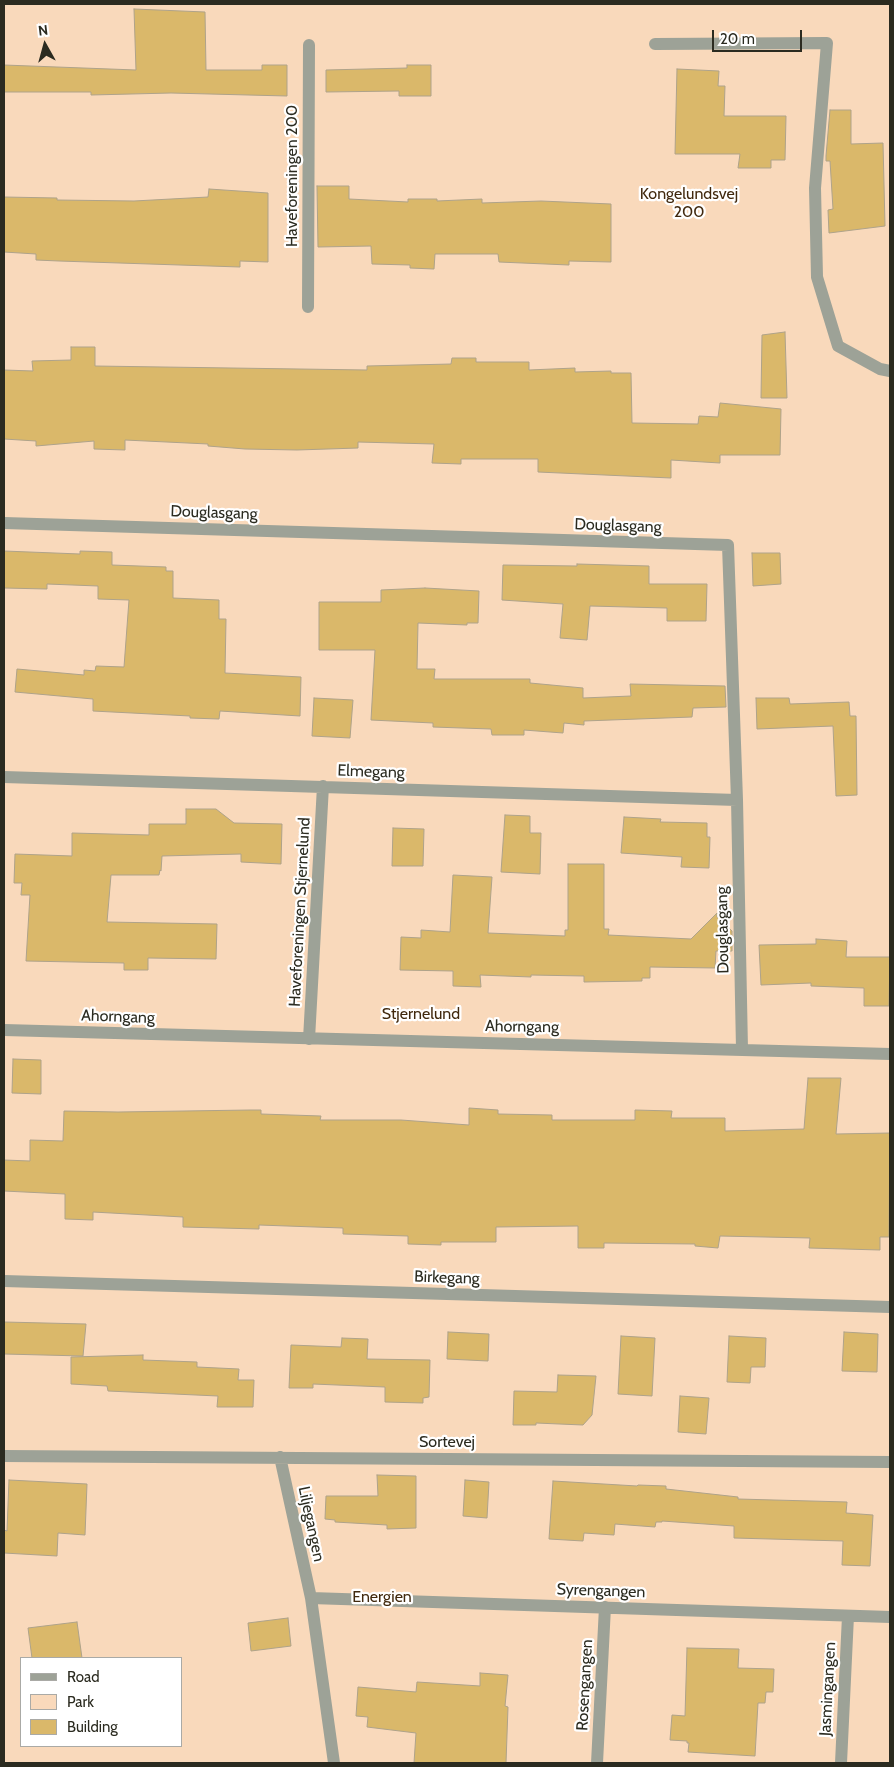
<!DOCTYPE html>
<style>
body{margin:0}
#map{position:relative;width:894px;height:1767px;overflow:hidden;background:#f6f6d9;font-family:Cabin,sans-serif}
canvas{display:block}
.frame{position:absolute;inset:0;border:5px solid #2b2b20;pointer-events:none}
.legend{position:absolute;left:20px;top:1657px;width:162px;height:90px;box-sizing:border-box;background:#fff;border:1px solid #aaaaa6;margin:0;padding:6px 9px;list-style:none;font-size:15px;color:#2b2b20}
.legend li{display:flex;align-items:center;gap:10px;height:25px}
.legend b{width:25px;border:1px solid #aaaaa6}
.north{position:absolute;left:20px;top:20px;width:50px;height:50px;-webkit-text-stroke:4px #fff;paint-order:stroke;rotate:353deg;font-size:14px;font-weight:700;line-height:20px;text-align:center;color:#2b2b20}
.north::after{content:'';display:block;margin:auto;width:18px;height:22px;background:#2b2b20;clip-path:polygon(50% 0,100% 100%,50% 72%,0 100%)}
.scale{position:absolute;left:712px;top:30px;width:90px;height:22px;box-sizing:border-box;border:2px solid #2b2b20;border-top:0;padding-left:6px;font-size:15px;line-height:18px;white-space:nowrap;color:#2b2b20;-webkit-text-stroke:4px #fff;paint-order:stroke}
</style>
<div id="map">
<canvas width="894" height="1767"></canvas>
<div class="frame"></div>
<ul class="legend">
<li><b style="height:6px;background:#9da297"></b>Road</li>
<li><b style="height:14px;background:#f9d9bb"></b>Park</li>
<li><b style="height:14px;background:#dab86a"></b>Building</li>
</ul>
<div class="north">N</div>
<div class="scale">20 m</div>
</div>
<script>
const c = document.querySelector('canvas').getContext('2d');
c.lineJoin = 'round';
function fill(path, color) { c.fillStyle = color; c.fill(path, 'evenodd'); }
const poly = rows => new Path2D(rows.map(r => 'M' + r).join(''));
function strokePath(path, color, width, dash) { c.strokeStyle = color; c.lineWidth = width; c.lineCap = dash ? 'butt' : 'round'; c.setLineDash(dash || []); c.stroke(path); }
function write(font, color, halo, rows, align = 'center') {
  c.font = font + ' Cabin,sans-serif'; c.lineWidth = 4.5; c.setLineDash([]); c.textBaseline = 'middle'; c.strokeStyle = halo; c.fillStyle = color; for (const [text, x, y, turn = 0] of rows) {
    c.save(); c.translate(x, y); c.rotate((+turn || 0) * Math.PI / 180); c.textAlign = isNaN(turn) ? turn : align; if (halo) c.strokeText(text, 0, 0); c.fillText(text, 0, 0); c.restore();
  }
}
fill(poly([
 [4,4,890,4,890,1763,4,1763],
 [21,1658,181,1658,181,1746,21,1746]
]), '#f9d9bb');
const building = poly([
 [134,9,205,12,206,70,262,70,262,65,287,65,287,96,171,93,91,95,91,92,4,92,4,65,136,70,134,9],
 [407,65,431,65,431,96,399,96,399,91,326,92,326,70,407,68,407,65],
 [677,69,719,71,718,86,725,86,724,116,786,116,785,160,771,160,771,168,738,168,740,154,675,154,677,69],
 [830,110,851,110,851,144,883,143,885,226,829,233,828,210,833,209,830,161,826,161,826,156,830,110],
 [317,186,349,186,349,199,408,202,408,199,437,199,437,201,482,199,482,203,541,201,611,204,611,262,569,261,569,265,499,262,498,254,435,254,434,269,410,268,410,265,372,264,371,246,318,247,317,186],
 [209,189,268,193,268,262,240,261,240,267,59,261,36,260,36,254,4,252,4,197,57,198,57,200,134,201,208,197,209,189],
 [785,332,787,398,761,398,762,335,785,332],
 [71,347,95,347,95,366,367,370,367,366,451,364,452,358,476,358,476,362,529,362,529,370,575,368,575,372,611,371,611,373,631,373,632,423,698,424,699,416,718,417,720,403,781,409,780,455,720,455,720,463,671,460,671,478,538,472,538,459,461,459,461,464,432,463,434,444,358,442,358,448,297,450,245,449,208,446,208,444,125,440,125,450,94,449,94,441,36,446,36,441,4,439,4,370,33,371,32,361,71,360,71,347],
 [4,551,80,554,80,551,112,552,112,565,166,567,166,571,173,571,173,598,219,600,219,619,226,619,225,673,301,677,300,716,220,711,219,719,190,718,190,716,93,711,93,699,15,692,17,669,84,675,84,670,95,671,96,666,124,667,129,600,98,599,98,586,47,584,47,589,4,588,4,551],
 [752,553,780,553,781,584,753,586,752,553],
 [577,564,649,566,649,584,707,584,706,621,667,621,667,608,590,606,587,640,560,638,563,604,502,600,503,565,577,566,577,564],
 [425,588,479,591,478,623,467,623,467,625,418,623,417,669,435,669,434,679,530,679,530,683,583,688,583,698,631,696,630,684,725,686,726,707,693,708,692,717,584,721,584,725,564,723,563,733,524,730,524,735,492,735,491,729,433,727,433,723,371,720,375,650,319,650,319,602,381,602,381,590,425,588],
 [314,698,353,700,350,738,312,736,314,698],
 [756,698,789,698,790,704,849,702,850,716,856,716,857,795,836,796,833,726,757,729,756,698],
 [186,809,216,809,234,823,282,824,281,864,241,862,241,854,162,856,161,871,160,870,159,875,111,875,107,922,217,924,216,959,148,958,148,970,124,970,124,963,26,961,30,895,21,895,22,883,14,883,15,854,72,856,72,833,149,835,149,824,186,824,186,809],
 [505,815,530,816,530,833,541,833,540,874,501,872,505,815],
 [624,817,661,819,660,822,707,823,707,837,710,837,709,868,681,867,682,857,621,853,624,817],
 [393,828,424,829,423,866,392,866,393,828],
 [568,864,604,864,604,929,609,929,608,935,691,939,717,913,717,917,732,931,732,951,716,951,715,968,650,967,650,978,642,978,642,981,584,982,584,976,531,975,531,977,480,975,481,987,453,986,453,971,400,970,401,937,421,938,421,930,450,932,453,875,492,877,488,933,565,936,565,930,568,930,568,864],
 [816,939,847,941,846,957,890,957,889,1006,864,1006,864,988,811,986,811,983,761,985,759,945,816,944,816,939],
 [13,1059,41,1060,41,1094,12,1093,13,1059],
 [808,1078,841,1078,836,1134,890,1133,889,1237,880,1237,880,1250,809,1248,810,1238,720,1236,718,1248,695,1246,695,1244,604,1243,604,1248,578,1248,578,1226,496,1227,496,1242,441,1242,441,1245,408,1244,408,1236,343,1234,343,1228,259,1225,259,1229,183,1227,183,1217,93,1212,93,1220,65,1219,65,1194,4,1191,4,1160,30,1161,30,1140,63,1141,64,1111,118,1112,250,1110,261,1110,261,1114,321,1116,320,1120,401,1120,469,1125,469,1108,498,1110,498,1114,552,1115,552,1120,635,1120,635,1110,672,1111,671,1118,725,1118,725,1131,804,1129,808,1078],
 [4,1322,86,1324,83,1356,4,1354,4,1322],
 [448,1332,489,1334,488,1361,447,1359,448,1332],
 [844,1332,878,1334,877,1372,842,1371,844,1332],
 [621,1336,655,1338,652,1396,618,1394,621,1336],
 [729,1336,766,1338,765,1367,751,1367,750,1383,727,1382,729,1336],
 [342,1338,368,1339,367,1359,430,1360,429,1397,423,1398,423,1403,385,1402,385,1387,313,1384,313,1388,289,1388,291,1345,341,1347,342,1338],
 [143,1355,143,1360,197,1362,197,1367,239,1369,238,1380,254,1380,253,1407,217,1407,218,1396,108,1391,107,1386,71,1384,71,1357,143,1355],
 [558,1375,596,1376,592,1415,583,1425,536,1423,536,1425,513,1425,514,1391,557,1392,558,1375],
 [680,1396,709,1398,706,1434,678,1432,680,1396],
 [377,1475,416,1476,416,1528,387,1529,387,1525,335,1522,335,1520,325,1519,326,1496,378,1496,377,1475],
 [9,1480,87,1484,85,1535,58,1533,57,1556,4,1553,4,1530,7,1531,9,1480],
 [465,1480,489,1482,487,1518,463,1516,465,1480],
 [553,1481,637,1486,638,1485,666,1486,666,1489,738,1497,738,1499,847,1502,846,1513,873,1515,870,1566,842,1565,843,1541,734,1538,734,1526,662,1521,662,1522,656,1522,655,1527,615,1524,614,1535,584,1533,583,1541,549,1539,553,1481],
 [288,1618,291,1646,251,1651,248,1623,288,1618],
 [77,1622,82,1658,32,1658,28,1628,77,1622],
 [687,1648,739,1649,738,1668,774,1669,773,1692,766,1692,765,1703,758,1703,755,1756,688,1752,689,1743,687,1743,687,1741,670,1740,672,1715,685,1716,687,1648],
 [480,1673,508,1675,505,1706,508,1707,506,1763,414,1763,416,1733,367,1727,368,1717,356,1716,358,1687,416,1692,417,1682,480,1686,480,1673]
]);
fill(building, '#dab86a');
strokePath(building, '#afa38a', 1);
strokePath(poly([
 [655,44,827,43,815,188,817,277,838,346,880,369,890,371],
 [308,307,309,45],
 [4,523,728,545,737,800,742,1049],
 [4,777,737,800],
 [4,1030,890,1054],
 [309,1039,323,786],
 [4,1281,890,1307],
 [4,1456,890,1462],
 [280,1457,311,1598,334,1763],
 [311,1598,890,1617],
 [597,1763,605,1607],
 [841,1763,848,1616]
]), '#9da297', 12);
write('16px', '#2b2b20', '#fff', [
 ["Haveforeningen 200",292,176,-90],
 ["Douglasgang",214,513,2],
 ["Douglasgang",618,526,2],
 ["Elmegang",371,772,2],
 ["Haveforeningen Stjernelund",300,912,-87],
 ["Douglasgang",723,930,-91],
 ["Ahorngang",118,1017,2],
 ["Ahorngang",522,1027,1],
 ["Birkegang",447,1278,2],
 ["Sortevej",447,1442],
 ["Liljegangen",311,1524,78],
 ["Syrengangen",601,1591,2],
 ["Rosengangen",585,1685,-87],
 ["Jasmingangen",828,1689,-87]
]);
write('16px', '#41290e', '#fff', [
 ["Kongelundsvej",689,194],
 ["200",689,212],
 ["Stjernelund",421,1014],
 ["Energien",382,1597]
]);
</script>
